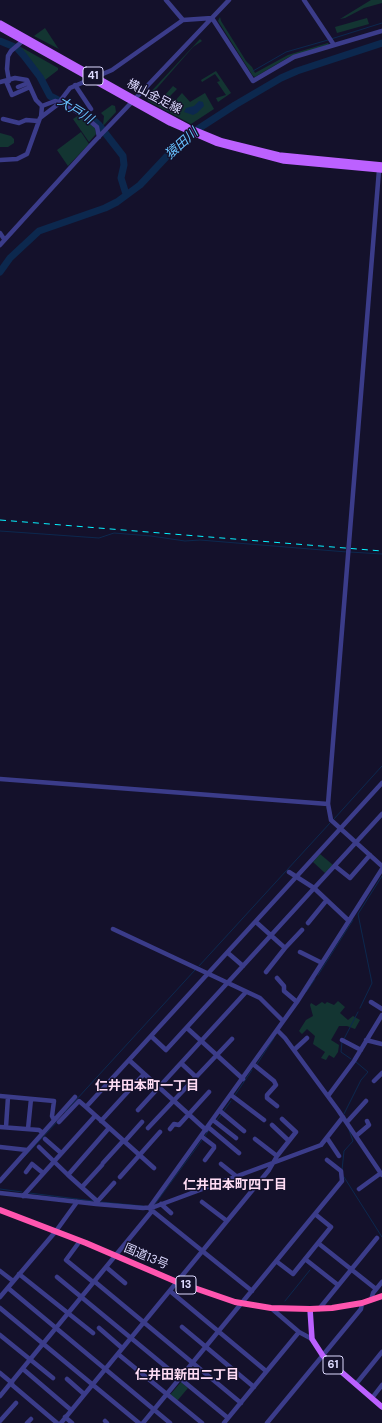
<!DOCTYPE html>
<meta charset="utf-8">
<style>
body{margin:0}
canvas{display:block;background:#14112b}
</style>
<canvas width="382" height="1423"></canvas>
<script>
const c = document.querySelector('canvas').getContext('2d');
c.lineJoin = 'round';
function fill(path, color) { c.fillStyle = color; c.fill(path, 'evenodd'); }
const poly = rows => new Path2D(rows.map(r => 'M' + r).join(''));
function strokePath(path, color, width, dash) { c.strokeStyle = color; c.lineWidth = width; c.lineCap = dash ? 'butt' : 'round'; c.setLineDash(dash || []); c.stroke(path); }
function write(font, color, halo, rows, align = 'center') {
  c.font = font + ' "DM Sans","Noto Sans JP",sans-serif'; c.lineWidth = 3; c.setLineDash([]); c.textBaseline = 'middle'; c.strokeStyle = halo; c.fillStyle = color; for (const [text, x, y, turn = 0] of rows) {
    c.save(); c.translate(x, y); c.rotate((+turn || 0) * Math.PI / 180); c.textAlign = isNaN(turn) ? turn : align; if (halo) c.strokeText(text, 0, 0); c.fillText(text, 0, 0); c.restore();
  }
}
fill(poly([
 [371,0,382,0,382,3,364,8,345,18,340,19],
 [220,17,221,21,246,61,252,67,255,73,288,55,328,43,329,45,289,57,255,77,253,76,218,21],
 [367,18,369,24,337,33,335,27],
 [45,28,58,48,59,49,34,36],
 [200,39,202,41,193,47,151,95,170,109,175,104,165,95,173,86,177,89,170,96,175,101,182,93,190,102,205,93,214,109,191,124,148,101,146,97],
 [19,46,58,68,58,70,45,80],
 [216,71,231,93,218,102,216,98,226,95,217,82,220,81,215,74,202,82,201,80],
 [112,105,115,106,116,112,103,126,104,116,101,113],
 [79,115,95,128,96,134,89,142,73,119],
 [81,132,89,144,68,166,57,150],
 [0,133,11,136,14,139,14,143,8,147,0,147],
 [320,854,333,865,325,873,313,862],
 [338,1001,345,1007,340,1013,348,1020,353,1016,360,1020,355,1029,347,1026,339,1026,331,1040,339,1045,338,1052,334,1058,329,1055,326,1060,321,1058,325,1052,313,1044,315,1036,307,1029,302,1034,299,1031,306,1020,313,1016,310,1005,311,1003,316,1006,322,1002,325,1004,327,1002,334,1005],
 [181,1382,188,1388,177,1401,170,1395]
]), '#133532');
fill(poly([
 [199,101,203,102,204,106,197,113,193,115,184,112,186,108,194,106]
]), '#0c284e');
strokePath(poly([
 [331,39,382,23],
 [253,71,286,52,328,40],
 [0,531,99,538,114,533,151,536,185,541,200,540,347,552],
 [350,552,382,554],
 [334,819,382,766],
 [199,966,330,823],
 [318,975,353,920],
 [306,992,315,979],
 [360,1008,372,983,358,914,382,876],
 [344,1039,358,1012],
 [342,1042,341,1052,351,1059],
 [257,1064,274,1038],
 [235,1095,252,1070],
 [65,1112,195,970],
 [223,1112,231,1101],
 [344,1114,361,1080,368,1072,356,1062],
 [217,1120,221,1115],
 [205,1136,209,1130],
 [23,1158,58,1121],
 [342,1170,344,1151,353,1141,349,1130],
 [344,1177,382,1237],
 [0,1189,22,1192],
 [29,1193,94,1201],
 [101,1202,143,1206],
 [155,1204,202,1140],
 [285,1301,310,1270]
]), '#0c284e', 1);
strokePath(poly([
 [0,41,17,48,24,56,40,77,50,96,76,109,91,118,99,125,123,156,124,165,121,178,126,194],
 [0,272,10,258,39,231,105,208,117,202,140,185,184,138,235,105,281,78,297,71,382,43]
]), '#0c284e', 7);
strokePath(poly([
 [166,0,183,20],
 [304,0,334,45],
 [6,81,12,95,30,87],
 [9,81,7,69,8,56,11,51,25,39],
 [0,82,15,78,27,80,36,100,42,106,41,117],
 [75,85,91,109],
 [18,87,28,83],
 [42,106,55,101,64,104,84,116,97,127,99,137],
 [3,119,19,123,26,120,38,121],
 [0,160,17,159,27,154,40,118,57,105,70,88,112,70,183,20,212,18,253,81,294,57,382,31],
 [379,170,328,804,331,820,382,866],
 [0,233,4,239],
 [0,245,91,145,229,0],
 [0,779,328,804],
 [335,866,350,878,370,855],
 [289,872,314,888,349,921],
 [256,922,285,948,266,972],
 [308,923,326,901],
 [113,929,260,998,283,1021],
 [285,948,302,930],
 [300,952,322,963],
 [228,953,243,966],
 [277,978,284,986,284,991,297,1002],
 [371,1002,382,1009],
 [187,1028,243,1079],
 [277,1030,285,1038,338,1110,382,1175],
 [151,1036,166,1050,382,814],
 [342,1040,361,1050],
 [366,1040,382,1044],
 [294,1050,307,1038],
 [129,1060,206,1130],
 [253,1064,274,1081,276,1085,267,1095,267,1098,277,1106],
 [196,1077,232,1039],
 [374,1081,382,1073],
 [231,1095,264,1120],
 [0,1096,54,1101,52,1116,54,1120],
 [328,1096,354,1061,382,1015],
 [138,1110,246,992],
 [220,1111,244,1131],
 [213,1120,236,1138],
 [101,1121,144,1074],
 [59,1122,79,1101,86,1107],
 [347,1122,366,1101],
 [272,1125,289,1141],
 [0,1127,39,1130,43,1133],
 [6,1127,8,1097],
 [208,1127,239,1153],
 [148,1128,196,1077,182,1064],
 [28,1129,31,1099],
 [170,1129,174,1124,179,1125,209,1092],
 [201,1136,214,1146,214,1148,205,1160],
 [356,1136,369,1125,367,1121],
 [327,1138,339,1156],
 [45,1139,61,1153],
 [255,1139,277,1156],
 [125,1141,142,1122],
 [0,1147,27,1150],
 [39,1147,68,1175],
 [103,1163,123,1141],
 [221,1164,236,1176],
 [154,1168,86,1107,382,783],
 [26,1172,32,1164,43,1173],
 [120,1177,160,1132],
 [0,1181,75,1097],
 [82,1187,102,1165],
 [359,1189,381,1173],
 [0,1193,96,1204,143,1208,154,1207,321,1145,343,1117],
 [23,1196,95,1116],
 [97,1201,68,1175,109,1128],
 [202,1202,227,1221],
 [96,1203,114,1183],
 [161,1204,171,1213],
 [315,1214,331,1227,318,1243,376,1289],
 [80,1241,66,1260,93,1282],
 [305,1259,338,1285],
 [276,1261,293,1274,318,1243],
 [106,1267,125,1283],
 [0,1271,13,1281],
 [19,1274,93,1333],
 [57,1277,228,1418],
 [94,1281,241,1403],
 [8,1288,170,1423],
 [170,1291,266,1371],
 [252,1291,149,1208,297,1002,382,869],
 [0,1297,56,1231,77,1202],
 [371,1300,373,1293,382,1282],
 [0,1308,139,1423],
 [271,1308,299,1332,312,1339],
 [319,1309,377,1238],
 [182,1327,254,1387],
 [99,1328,122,1348],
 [0,1335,53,1378],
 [118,1354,202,1423],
 [23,1369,71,1410],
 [0,1373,12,1383],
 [67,1379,84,1394],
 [11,1384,57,1423],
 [356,1384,382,1352],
 [0,1396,152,1211],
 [372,1398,382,1385],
 [65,1417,72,1423],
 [0,1421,16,1403],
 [105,1421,107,1423],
 [27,1423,31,1419],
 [61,1423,269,1170,277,1156,296,1132,282,1119],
 [143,1423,342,1181,341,1171,327,1160],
 [224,1423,299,1332],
 [267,1423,361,1309,362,1303]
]), '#3b3c8a', 4.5);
strokePath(poly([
 [0,23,135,99,188,127,222,141,279,155,382,165],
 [0,28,170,123,216,143,284,161,382,170],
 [310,1309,312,1339,323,1356,382,1407]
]), '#bc61ff', 5.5);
strokePath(poly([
 [0,1210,86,1243,177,1282,235,1302,271,1308,310,1309,332,1308,362,1303,382,1296]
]), '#ff55af', 6);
strokePath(poly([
 [0,520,382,551]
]), '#06f2ff', 1, [6, 5]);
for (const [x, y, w] of [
 [93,76,20],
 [186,1285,20],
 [333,1365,20]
]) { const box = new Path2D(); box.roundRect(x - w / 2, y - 9, w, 18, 3); c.fillStyle = '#14112b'; c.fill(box); strokePath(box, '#dddaff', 1); }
write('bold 11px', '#dddaff', null, [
 ["41",93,76],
 ["13",186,1285],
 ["61",333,1365]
]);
write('12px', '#dddaff', '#14112b', [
 ["横山金足線",154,97,28],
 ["国道13号",146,1257,23]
]);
write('italic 13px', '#68c1ff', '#14112b', [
 ["大戸川",75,111,32],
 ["猿田川",182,144,-42]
]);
write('bold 13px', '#ffdcf4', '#14112b', [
 ["仁井田本町一丁目",147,1087],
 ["仁井田本町四丁目",235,1186],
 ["仁井田新田二丁目",187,1376]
]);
</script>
